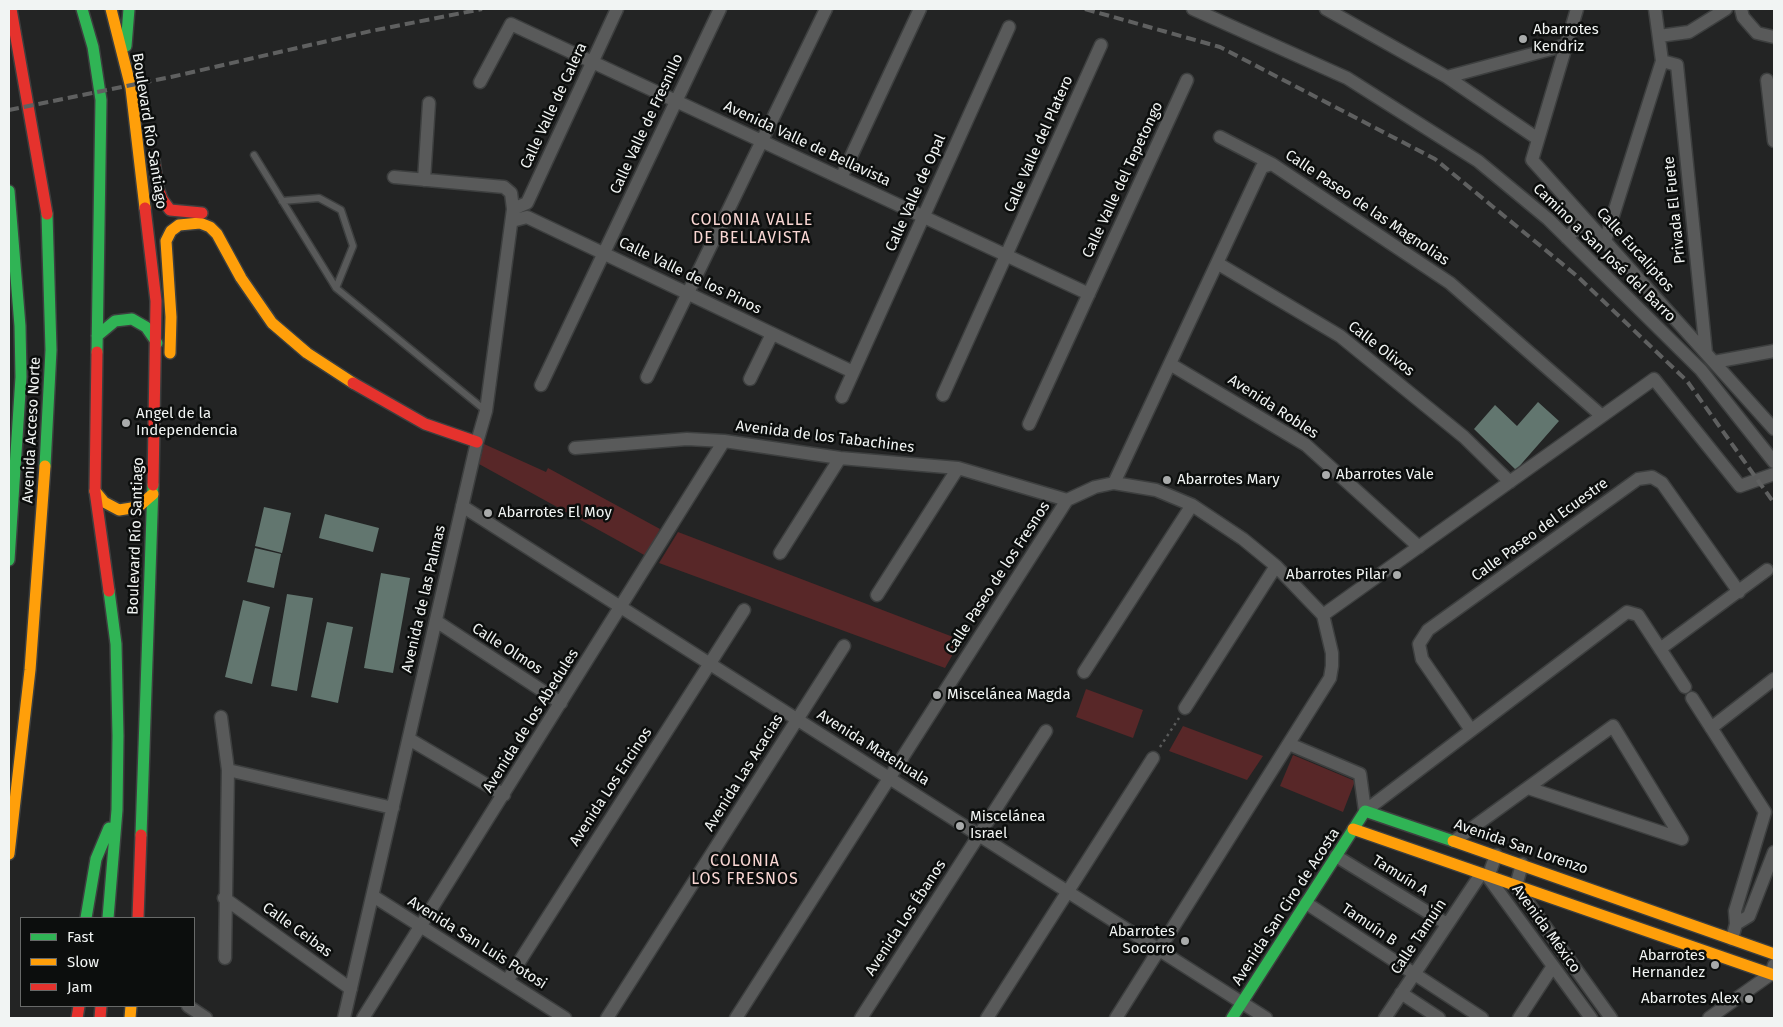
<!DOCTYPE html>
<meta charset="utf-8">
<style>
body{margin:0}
#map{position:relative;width:1783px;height:1027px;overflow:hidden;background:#232424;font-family:"Fira Sans",sans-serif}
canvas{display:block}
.frame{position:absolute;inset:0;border:10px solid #f1f4f3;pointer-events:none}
.legend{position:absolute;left:20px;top:917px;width:175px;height:90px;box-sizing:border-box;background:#0c0e0d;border:1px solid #686a69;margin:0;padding:6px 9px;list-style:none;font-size:15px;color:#f1f4f3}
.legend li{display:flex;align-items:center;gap:10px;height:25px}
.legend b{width:25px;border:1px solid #686a69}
</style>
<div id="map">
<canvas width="1783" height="1027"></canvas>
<div class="frame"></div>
<ul class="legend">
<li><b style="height:6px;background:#30b455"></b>Fast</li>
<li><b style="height:6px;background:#ff9f0a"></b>Slow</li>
<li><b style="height:6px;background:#e5322d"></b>Jam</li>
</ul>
</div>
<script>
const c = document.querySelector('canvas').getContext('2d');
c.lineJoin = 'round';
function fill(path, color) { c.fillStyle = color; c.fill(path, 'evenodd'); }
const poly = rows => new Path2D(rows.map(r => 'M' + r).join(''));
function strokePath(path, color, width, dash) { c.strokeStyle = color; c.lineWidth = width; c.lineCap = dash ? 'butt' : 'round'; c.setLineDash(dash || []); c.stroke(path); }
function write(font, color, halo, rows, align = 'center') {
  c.font = font + ' "Fira Sans",sans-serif'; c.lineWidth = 5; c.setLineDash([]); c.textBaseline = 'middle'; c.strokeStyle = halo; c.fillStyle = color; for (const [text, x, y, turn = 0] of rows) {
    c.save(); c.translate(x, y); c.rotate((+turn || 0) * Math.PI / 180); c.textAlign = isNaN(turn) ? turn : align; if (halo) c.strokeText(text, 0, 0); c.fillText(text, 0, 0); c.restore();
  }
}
fill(poly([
 [484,444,546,472,548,468,660,529,646,556,479,464],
 [678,532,872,606,961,640,945,668,659,563],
 [1086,689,1143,710,1133,738,1076,717],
 [1183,726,1263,756,1247,780,1169,751],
 [1293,755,1355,781,1343,812,1280,786]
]), '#582728');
fill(poly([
 [1538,402,1559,421,1516,470,1474,429,1495,405,1517,426],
 [264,507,291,513,282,553,255,546],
 [325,514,379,528,373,552,319,538],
 [255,548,281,554,274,588,247,582],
 [381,573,410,578,393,673,364,668],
 [287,594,313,598,297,691,271,686],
 [243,600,270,607,252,684,225,677],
 [327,622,353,627,338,703,311,697]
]), '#62766f');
const lane = poly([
 [254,155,336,288,486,411],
 [282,201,319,198,341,210,353,246,336,288]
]);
const street = poly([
 [1193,9,1347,78,1478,161,1548,219,1701,370,1774,462],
 [1326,9,1447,77,1538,139],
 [1577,9,1532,160,1774,429],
 [1741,9,1743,17,1757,33,1774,37],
 [1659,36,1689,32,1726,9],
 [1662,61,1677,65,1706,353],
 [1447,77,1566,45],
 [1767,80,1774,141],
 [480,82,511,24,1089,294],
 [1220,137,1272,164],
 [841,178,920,9],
 [424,180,429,103],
 [513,209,527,203,617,9],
 [512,221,527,217,853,372],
 [1567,238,1585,219],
 [1605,241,1662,61,1655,9],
 [1217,263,1340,336,1464,437,1510,482],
 [1714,362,1774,351],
 [1170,364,1306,445,1419,547],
 [647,377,826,9],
 [750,379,772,334],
 [541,385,720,9],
 [943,395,1101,45],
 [842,397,1009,27],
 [1029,424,1187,80],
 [575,448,687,439,724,441,840,458,958,468,1067,500],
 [1114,483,1262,167,1272,164,1450,283,1602,416],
 [462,506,1266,1018],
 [780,553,840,458],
 [877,595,958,468],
 [1323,615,1654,379,1740,486,1774,474],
 [436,621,561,703],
 [1660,649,1767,570],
 [1084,672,1192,505],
 [1692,698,1765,812,1735,911,1736,924,1732,939],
 [1185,708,1276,566],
 [221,717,228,770,225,958],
 [1711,728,1774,679],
 [1471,730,1422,659,1419,644,1428,630,1638,479,1652,477,1662,483,1739,592],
 [409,739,504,795],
 [1289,744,1360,774,1365,811],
 [228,770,393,808],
 [1528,788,1682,839],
 [1365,811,1627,612,1638,615,1685,687],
 [1454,841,1613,726,1682,839],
 [1496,855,1488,877,1591,1018],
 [1336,856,1447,924],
 [1522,864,1516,886,1611,1018],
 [373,896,565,1018],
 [224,898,351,989],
 [1306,903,1482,1018],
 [1736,924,1749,916,1774,852],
 [507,981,744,610],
 [1401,993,1439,1018],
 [188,1006,206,1018],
 [344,1018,477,442,486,411,513,209,511,193,504,187,394,177],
 [363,1018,724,441],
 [607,1018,844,646],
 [736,1018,1067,500,1095,487,1114,483,1156,490,1192,505,1243,539,1276,566,1323,615,1332,653,1332,666,1330,678,1116,1018],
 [861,1018,1046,731],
 [987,1018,1153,758],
 [1385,1018,1481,874],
 [1519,1018,1553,966],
 [1709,1018,1771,974,1774,965]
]);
const fast = poly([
 [82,9,93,47,101,100,97,352],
 [126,46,129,9],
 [9,191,20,326,21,377,9,560],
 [97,336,115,321,132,319,146,327,157,343],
 [45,466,51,350,47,214],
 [141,835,153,485],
 [86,918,96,859,109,828],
 [108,918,117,810,118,736,116,644,109,591],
 [1232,1018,1365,811,1453,841]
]);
const slow = poly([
 [111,9,131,88,145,208],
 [170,353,171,317,166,241,171,231,179,225,200,223,210,227,217,234,241,278,272,323,307,353,353,383],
 [95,491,104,502,119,510,138,507,153,494],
 [1353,829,1774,975],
 [1453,841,1774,954],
 [9,854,30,670,45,466],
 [130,1018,131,1006]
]);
const jam = poly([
 [11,9,47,214],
 [154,160,158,188,162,199,170,210,202,213],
 [145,208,156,301,153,485],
 [97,352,95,491,109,591],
 [353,383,425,424,477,442],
 [138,918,141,835],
 [77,1018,79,1006],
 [100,1018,101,1006]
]);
strokePath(lane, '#3d3f3f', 9);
strokePath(street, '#3d3f3f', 15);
strokePath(fast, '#3d3f3f', 14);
strokePath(slow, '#3d3f3f', 14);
strokePath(jam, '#3d3f3f', 14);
strokePath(poly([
 [1160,747,1179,718]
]), '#5a5b5b', 2.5, [2.5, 4]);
strokePath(lane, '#595a5a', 6);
strokePath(street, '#595a5a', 12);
strokePath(fast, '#30b455', 11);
strokePath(slow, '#ff9f0a', 11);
strokePath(jam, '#e5322d', 11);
strokePath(poly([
 [1085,9,1220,47,1435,159,1577,276,1687,381,1774,503],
 [9,110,171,77,371,31,482,9]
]), '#5f6060', 4, [10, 5]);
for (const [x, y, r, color] of [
 [1523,39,5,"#a9abab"],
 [126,423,5,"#a9abab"],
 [1326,475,5,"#a9abab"],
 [1167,480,5,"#a9abab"],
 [488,513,5,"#a9abab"],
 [1397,575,5,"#a9abab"],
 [937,695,5,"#a9abab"],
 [960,826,5,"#a9abab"],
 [1185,941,5,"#a9abab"],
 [1715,965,5,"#a9abab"],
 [1749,999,5,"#a9abab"]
]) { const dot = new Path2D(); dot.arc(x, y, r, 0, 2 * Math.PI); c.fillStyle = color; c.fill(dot); strokePath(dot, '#0c0e0d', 2); }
write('15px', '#f1f4f3', '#0c0e0d', [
 ["Abarrotes",1533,30],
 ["Kendriz",1533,47],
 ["Angel de la",136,414],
 ["Independencia",136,431],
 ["Abarrotes Vale",1336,475],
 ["Abarrotes Mary",1177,480],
 ["Abarrotes El Moy",498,513],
 ["Abarrotes Pilar",1387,575,"right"],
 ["Miscelánea Magda",947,695],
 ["Miscelánea",970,817],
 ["Israel",970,834],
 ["Abarrotes",1175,932,"right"],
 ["Socorro",1175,949,"right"],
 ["Abarrotes",1705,956,"right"],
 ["Hernandez",1705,973,"right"],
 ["Abarrotes Alex",1739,999,"right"]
], 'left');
write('15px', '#f1f4f3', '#0c0e0d', [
 ["Calle Valle de Calera",554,106,-65],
 ["Calle Valle de Fresnillo",647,124,-65],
 ["Boulevard Río Santiago",149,131,81],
 ["Avenida Valle de Bellavista",807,144,25],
 ["Calle Valle del Platero",1039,144,-66],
 ["Calle Valle del Tepetongo",1123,180,-65],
 ["Calle Valle de Opal",916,193,-66],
 ["Calle Paseo de las Magnolias",1367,208,34],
 ["Privada El Fuete",1675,210,-96],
 ["Calle Eucaliptos",1635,250,48],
 ["Camino a San José del Barro",1604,253,44],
 ["Calle Valle de los Pinos",690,276,26],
 ["Calle Olivos",1381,349,38],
 ["Avenida Robles",1273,407,33],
 ["Avenida Acceso Norte",32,430,-87],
 ["Avenida de los Tabachines",825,437,7],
 ["Calle Paseo del Ecuestre",1540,530,-36],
 ["Boulevard Río Santiago",136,536,-88],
 ["Calle Paseo de los Fresnos",998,578,-57],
 ["Avenida de las Palmas",424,599,-77],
 ["Calle Olmos",507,649,33],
 ["Avenida de los Abedules",531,721,-58],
 ["Avenida Matehuala",873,748,32],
 ["Avenida Las Acacias",744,773,-58],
 ["Avenida Los Encinos",611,787,-57],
 ["Avenida San Lorenzo",1521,847,19],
 ["Tamuín A",1400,876,32],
 ["Avenida San Ciro de Acosta",1286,907,-57],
 ["Avenida Los Ébanos",906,918,-57],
 ["Tamuín B",1369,925,34],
 ["Avenida México",1546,929,54],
 ["Calle Ceibas",297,930,36],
 ["Calle Tamuín",1419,937,-56],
 ["Avenida San Luis Potosi",477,943,32]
]);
c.letterSpacing = '1px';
write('16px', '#f9d6d3', '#0c0e0d', [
 ["COLONIA VALLE",752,221],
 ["DE BELLAVISTA",752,239],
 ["COLONIA",745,862],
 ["LOS FRESNOS",745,880]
]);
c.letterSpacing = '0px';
</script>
